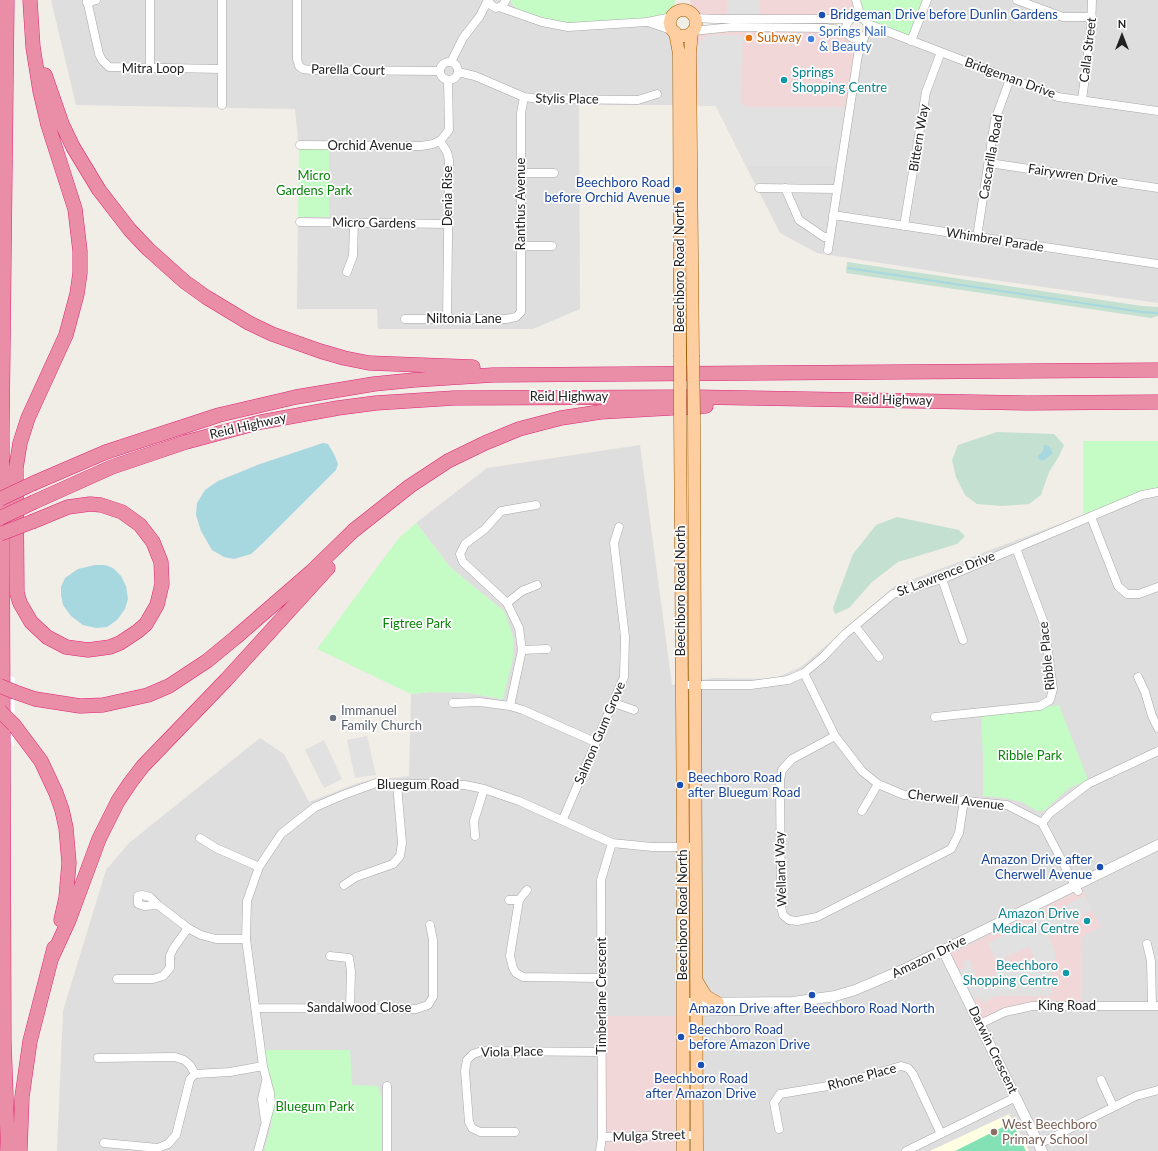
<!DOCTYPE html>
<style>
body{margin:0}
#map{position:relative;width:1158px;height:1151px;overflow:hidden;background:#f1ede7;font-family:Lato,sans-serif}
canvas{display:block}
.north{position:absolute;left:1102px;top:16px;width:40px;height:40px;-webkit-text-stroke:3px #fff;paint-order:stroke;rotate:0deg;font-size:11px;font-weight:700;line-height:16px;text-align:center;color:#212121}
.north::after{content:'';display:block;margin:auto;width:14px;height:18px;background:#212121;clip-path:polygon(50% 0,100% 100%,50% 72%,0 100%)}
</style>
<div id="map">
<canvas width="1158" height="1151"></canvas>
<div class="north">N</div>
</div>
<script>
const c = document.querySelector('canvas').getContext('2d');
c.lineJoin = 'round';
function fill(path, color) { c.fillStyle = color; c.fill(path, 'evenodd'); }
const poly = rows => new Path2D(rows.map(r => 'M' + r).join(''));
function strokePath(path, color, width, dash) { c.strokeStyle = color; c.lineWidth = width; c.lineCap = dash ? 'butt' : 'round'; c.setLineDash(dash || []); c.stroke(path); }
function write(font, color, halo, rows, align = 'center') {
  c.font = font + ' Lato,sans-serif'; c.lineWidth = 3.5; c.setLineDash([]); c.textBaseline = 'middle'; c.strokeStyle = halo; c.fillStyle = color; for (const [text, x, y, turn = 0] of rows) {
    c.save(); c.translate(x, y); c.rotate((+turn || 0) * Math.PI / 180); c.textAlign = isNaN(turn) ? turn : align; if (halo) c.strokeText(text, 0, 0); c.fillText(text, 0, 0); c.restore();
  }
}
fill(poly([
 [51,0,509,0,521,14,647,22,674,31,679,105,579,105,580,309,533,329,378,329,377,309,297,309,298,217,329,217,329,149,299,149,295,109,76,105],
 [927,0,1158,0,1158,303,958,275,817,253,780,233,746,166,841,166,858,55,867,33,889,34],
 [1083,441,1158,441,1158,1151,57,1151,63,1011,106,870,129,843,260,738,284,754,309,802,361,782,409,776,411,694,432,692,469,693,503,699,505,612,450,567,416,523,487,468,640,445,672,685,713,678,774,679,801,667,895,586,1083,515]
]), '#dfdede');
fill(poly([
 [690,0,856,0,853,18,695,18,692,14],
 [706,30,847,31,852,37,858,55,841,166,746,166,716,106,690,105,692,32],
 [1082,889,1101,927,1081,937,1082,1006,1032,1006,980,1024,946,956],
 [606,1016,677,1016,676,1151,604,1151,606,1132]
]), '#f2d7d8');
fill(poly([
 [1009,1114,1029,1151,930,1151]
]), '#fffde2');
fill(poly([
 [847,262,1142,306,1158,307,1158,316,1151,318,846,273],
 [997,432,1054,434,1064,445,1059,456,1049,472,1041,495,1029,504,1002,506,977,504,965,495,956,477,952,460,958,445],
 [897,517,959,530,965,536,957,544,898,562,872,582,849,608,835,614,833,608,853,554,876,525]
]), '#c4e0d1');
fill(poly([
 [509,0,675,0,672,17,568,27,521,14],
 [856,0,927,0,911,41,866,21],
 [299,149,329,149,329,217,298,217],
 [1083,441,1158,441,1158,488,1145,490,1083,515],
 [416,523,450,567,505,612,514,640,513,658,503,699,469,693,432,692,411,694,317,649,398,539],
 [1059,705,1088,780,1069,788,1044,811,1037,811,1022,802,1004,798,983,796,983,757,981,717],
 [264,1050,350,1050,352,1085,378,1086,382,1098,382,1151,264,1151,271,1126,273,1096]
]), '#c5fbc5');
fill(poly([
 [1005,1126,1014,1126,1026,1151,955,1151]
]), '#84e1b6');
fill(poly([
 [727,0,760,0,760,15,727,15],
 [709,35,738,35,743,38,741,103,747,107,850,107,841,166,746,166,716,106,699,106,698,46,701,40],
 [367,736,376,775,355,778,347,740],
 [324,740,342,779,324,788,305,750],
 [1085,896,1092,910,1080,916,1081,920,1048,936,1055,951,1055,959,1052,960,1052,996,996,996,983,1003,980,997,969,1002,954,973,965,968,963,962,969,959,976,974,972,976,975,982,979,980,980,982,996,974,996,960,988,943],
 [1029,947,1034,956,1034,965,1006,966,1005,957]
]), '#e1e1e1');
fill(poly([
 [323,443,328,444,334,454,338,464,336,470,262,544,251,554,234,559,224,557,212,550,201,531,196,515,197,503,205,490,218,481,260,464],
 [1044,445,1049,446,1053,453,1043,461,1038,459,1038,456,1043,451],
 [95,565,105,565,113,568,121,576,126,586,128,599,125,609,117,620,107,627,96,628,83,625,71,616,63,605,61,595,61,587,65,578,78,569]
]), '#a7d7df');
fill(poly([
 [0,672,15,678,14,746,8,738]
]), '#fff');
strokePath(poly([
 [848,268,1142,312,1158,313]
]), '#a7d7df', 2);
const minor = poly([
 [87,0,99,54,102,60,109,67,222,69],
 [150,0,150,69],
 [297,0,297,59,299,66,303,69,311,70,440,71],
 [488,0,491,5,496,8,502,6,506,0],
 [856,0,861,18],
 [1017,0,1063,17,1092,17],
 [87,3,96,0],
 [499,7,542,22,568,27,647,22,672,17],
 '846 28a11 11 0 1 1 22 0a11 11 0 1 1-22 0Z',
 [695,18,715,19,851,19],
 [648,22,674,31],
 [868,24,1058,97,1158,111],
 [693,31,732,27,826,28,847,31],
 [911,41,927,0],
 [451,62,463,38,480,16,488,0],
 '440 71a9 9 0 1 1 18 0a9 9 0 1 1-18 0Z',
 [458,72,475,76,524,97,540,99,638,100,657,94],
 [1082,100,1091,30,1092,0],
 [222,105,222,0],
 [440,141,447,152,449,160,447,319],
 [300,145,421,146,433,144,441,140,449,130,448,80],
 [989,163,1158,188],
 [521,173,554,173],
 [759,188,837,189],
 [785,188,799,220,824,237,830,237],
 [833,215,1158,264],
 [300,222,448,224],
 [904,226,926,92,941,52],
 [977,237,995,120,1010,79],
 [522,246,552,246],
 [828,250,858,55,865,35],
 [347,272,353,256,354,223],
 [405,319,506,319,516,317,521,312,521,113,524,97],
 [1091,517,1118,586,1127,594,1139,594,1158,587],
 [942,579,963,640],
 [507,603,522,591,537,585],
 [855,626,879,657],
 [522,650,547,649],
 [804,673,835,736,862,771,878,784,904,795,1007,805,1042,823,1078,891],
 [1138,677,1145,692,1152,716,1158,728],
 [682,685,751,685,788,680,804,673,822,658,845,634,893,594,942,579,1142,495,1158,492],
 [453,703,480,702,510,706,523,710,595,742],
 [614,703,634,710],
 [510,706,522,650,519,628,507,603,463,562,460,554,465,544,485,529,501,511,536,505],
 [935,717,1040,706,1050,700,1053,689,1044,623,1016,548],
 [835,736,792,759,782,770,780,780,781,907,783,915,789,920,797,921,817,917,951,849,959,833,964,800],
 [862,811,878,784],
 [563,819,624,677,625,637,614,543,619,527],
 [1042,823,1050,813,1088,784,1158,751],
 [475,836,474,821,484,789],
 [200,838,216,848,259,867],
 [344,885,356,877,393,864,400,856,402,843,397,784],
 [527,890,519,900,512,943,510,956,513,968,516,973,523,977,602,978],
 [509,900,519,900],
 [158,905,150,897,142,895,138,896,138,904,144,906,158,905,188,928,201,935,216,939,246,939],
 [1147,944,1151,961,1152,1006],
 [330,956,349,958,351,971,350,1008],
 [117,979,153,979,163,976,170,968,170,956,173,949,188,928],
 [256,1008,416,1009,428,1005,433,997,433,940,430,925],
 [980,1024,1005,1012,1032,1006,1158,1006],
 [98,1058,175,1057,184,1060,190,1065,195,1074],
 [1101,1080,1113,1106],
 [265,1120,262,1099,266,1081],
 [779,1129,774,1103,780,1094,840,1084,901,1066,908,1068,913,1074,941,1134],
 [515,1132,480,1132,472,1128,469,1122,465,1071,467,1060,473,1054,482,1051,602,1052],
 [602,1137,697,1135],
 [104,1143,158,1148,168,1144,176,1135,190,1079,195,1074,230,1072,263,1066],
 [1039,1144,1136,1096,1158,1090],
 [258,1151,271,1103,270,1093,263,1066,246,939,247,901,259,867,281,834,315,807,343,795,376,783,465,785,484,789,519,801,612,843,652,847,695,847],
 [387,1151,387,1086],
 [600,1151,602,1137,601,880,612,843],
 [906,1151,1016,1097]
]);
const tertiary = poly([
 [943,950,1042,1151],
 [688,1003,793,1002,835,996,855,990,907,968,1158,845],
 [683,1011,744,1010]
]);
const primary = poly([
 '670 23a13 13 0 1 1 26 0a13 13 0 1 1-26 0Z',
 [675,32,679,54,680,355],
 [692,32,690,53,693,355],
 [680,415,683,847,683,1151],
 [694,415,697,1151],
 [697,981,706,996,718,1003]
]);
const motorway = poly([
 [7,0,2,434,4,1042,8,1151],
 [30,0,33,47,40,91,48,125,75,209,80,251,80,273,77,294,66,335,28,418,20,443,16,468,17,593,20,603,31,622,47,637,66,647,88,650,110,647,120,643,138,631,146,624,157,605,162,584,161,562,153,542,140,525,122,512,101,505,90,504,68,507,34,521],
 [45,75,62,124,73,147,99,190,130,230,148,249,185,282,206,297,249,323,272,334,320,351,344,358,369,363,473,367],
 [34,483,106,452,219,415,296,397,374,384,414,380,493,375,1158,370],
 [34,502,112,467,186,442,261,422,338,408,376,403,454,398,694,397,1028,403,1158,402],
 [15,692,35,699,80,706,103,705,148,695,169,686,207,661,235,638,311,572,353,531,410,486,448,461,485,443,519,429,561,418,600,412,706,406],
 [14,725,41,761,56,793,62,810,66,828,69,863,66,898,61,920],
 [52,957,69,920,99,839,118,801,130,783,143,766,226,680,328,568],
 [20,1151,22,1097,30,1041,54,948]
]);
strokePath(minor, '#a8a8a8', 9);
strokePath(tertiary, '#a8a8a8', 11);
strokePath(primary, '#9d5d00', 13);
strokePath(motorway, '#df2473', 15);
strokePath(minor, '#fff', 8);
strokePath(tertiary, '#fff', 10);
strokePath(primary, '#fecea0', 12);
strokePath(motorway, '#e98ea6', 14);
const primaryBridge = poly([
 [680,355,680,415],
 [693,355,694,415]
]);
const motorwayBridge = poly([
 [0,499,34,483],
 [0,518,34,502],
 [0,534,34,521],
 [0,686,15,692],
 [0,711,14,725]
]);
strokePath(primaryBridge, '#9d5d00', 13, []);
strokePath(motorwayBridge, '#df2473', 15, []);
strokePath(primaryBridge, '#fecea0', 12);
strokePath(motorwayBridge, '#e98ea6', 14);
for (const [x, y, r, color] of [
 [822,15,4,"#1a4fb4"],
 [749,38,4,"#e8710a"],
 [811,39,4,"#3f7fe0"],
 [784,80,4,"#0f9aa8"],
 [678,190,4,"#1a4fb4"],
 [333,718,4,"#6b7280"],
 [680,785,4,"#1a4fb4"],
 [1100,867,4,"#1a4fb4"],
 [1087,921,4,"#0f9aa8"],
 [1066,973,4,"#0f9aa8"],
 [812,995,4,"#1a4fb4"],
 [681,1037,4,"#1a4fb4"],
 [701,1065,4,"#1a4fb4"],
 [994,1132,4,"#8d6e63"]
]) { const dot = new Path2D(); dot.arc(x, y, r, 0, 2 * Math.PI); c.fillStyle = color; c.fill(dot); strokePath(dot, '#fff', 1.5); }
write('13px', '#164399', '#fff', [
 ["Bridgeman Drive before Dunlin Gardens",830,15],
 ["Beechboro Road",670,183,"right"],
 ["before Orchid Avenue",670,198,"right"],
 ["Beechboro Road",688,778],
 ["after Bluegum Road",688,793],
 ["Amazon Drive after",1092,860,"right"],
 ["Cherwell Avenue",1092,875,"right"],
 ["Amazon Drive after Beechboro Road North",812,1009,"center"],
 ["Beechboro Road",689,1030],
 ["before Amazon Drive",689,1045],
 ["Beechboro Road",701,1079,"center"],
 ["after Amazon Drive",701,1094,"center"]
], 'left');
write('13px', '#366cbe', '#fff', [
 ["Springs Nail",819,32],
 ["& Beauty",819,47]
], 'left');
write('13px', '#c56008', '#fff', [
 ["Subway",757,38]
], 'left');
write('13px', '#212121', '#fff', [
 ["Calla Street",1088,50,-83],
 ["Mitra Loop",153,69],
 ["Parella Court",348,70,1],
 ["Bridgeman Drive",1010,78,20],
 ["Stylis Place",567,99,1],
 ["Bittern Way",919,138,-81],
 ["Orchid Avenue",370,146],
 ["Cascarilla Road",991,157,-80],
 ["Fairywren Drive",1073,175,8],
 ["Denia Rise",448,196,-90],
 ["Ranthus Avenue",521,204,-90],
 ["Micro Gardens",374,223,1],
 ["Whimbrel Parade",995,240,9],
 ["Beechboro Road North",680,267,-90],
 ["Niltonia Lane",464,319],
 ["Reid Highway",569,397],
 ["Reid Highway",893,400,1],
 ["Reid Highway",248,426,-13],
 ["St Lawrence Drive",946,574,-21],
 ["Beechboro Road North",681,591,-90],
 ["Ribble Place",1047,656,-96],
 ["Salmon Gum Grove",600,733,-67],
 ["Bluegum Road",418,785],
 ["Cherwell Avenue",956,800,7],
 ["Welland Way",781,869,-92],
 ["Beechboro Road North",683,915,-90],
 ["Amazon Drive",929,957,-26],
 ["Timberlane Crescent",602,996,-90],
 ["King Road",1067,1006],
 ["Sandalwood Close",359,1008],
 ["Darwin Crescent",993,1050,64],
 ["Viola Place",512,1052,-1],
 ["Rhone Place",862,1077,-15],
 ["Mulga Street",649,1136,-2]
]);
write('13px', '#0d838f', '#fff', [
 ["Springs",792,73,"left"],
 ["Shopping Centre",792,88,"left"],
 ["Amazon Drive",1079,914],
 ["Medical Centre",1079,929],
 ["Beechboro",1058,966],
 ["Shopping Centre",1058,981]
], 'right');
write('13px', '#09840a', '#fff', [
 ["Micro",314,176],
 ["Gardens Park",314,191],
 ["Figtree Park",417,624],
 ["Ribble Park",1030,756],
 ["Bluegum Park",315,1107]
]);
write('13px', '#5b616d', '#fff', [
 ["Immanuel",341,711],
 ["Family Church",341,726]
], 'left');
write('13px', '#785e54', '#fff', [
 ["West Beechboro",1002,1125],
 ["Primary School",1002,1140]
], 'left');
</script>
